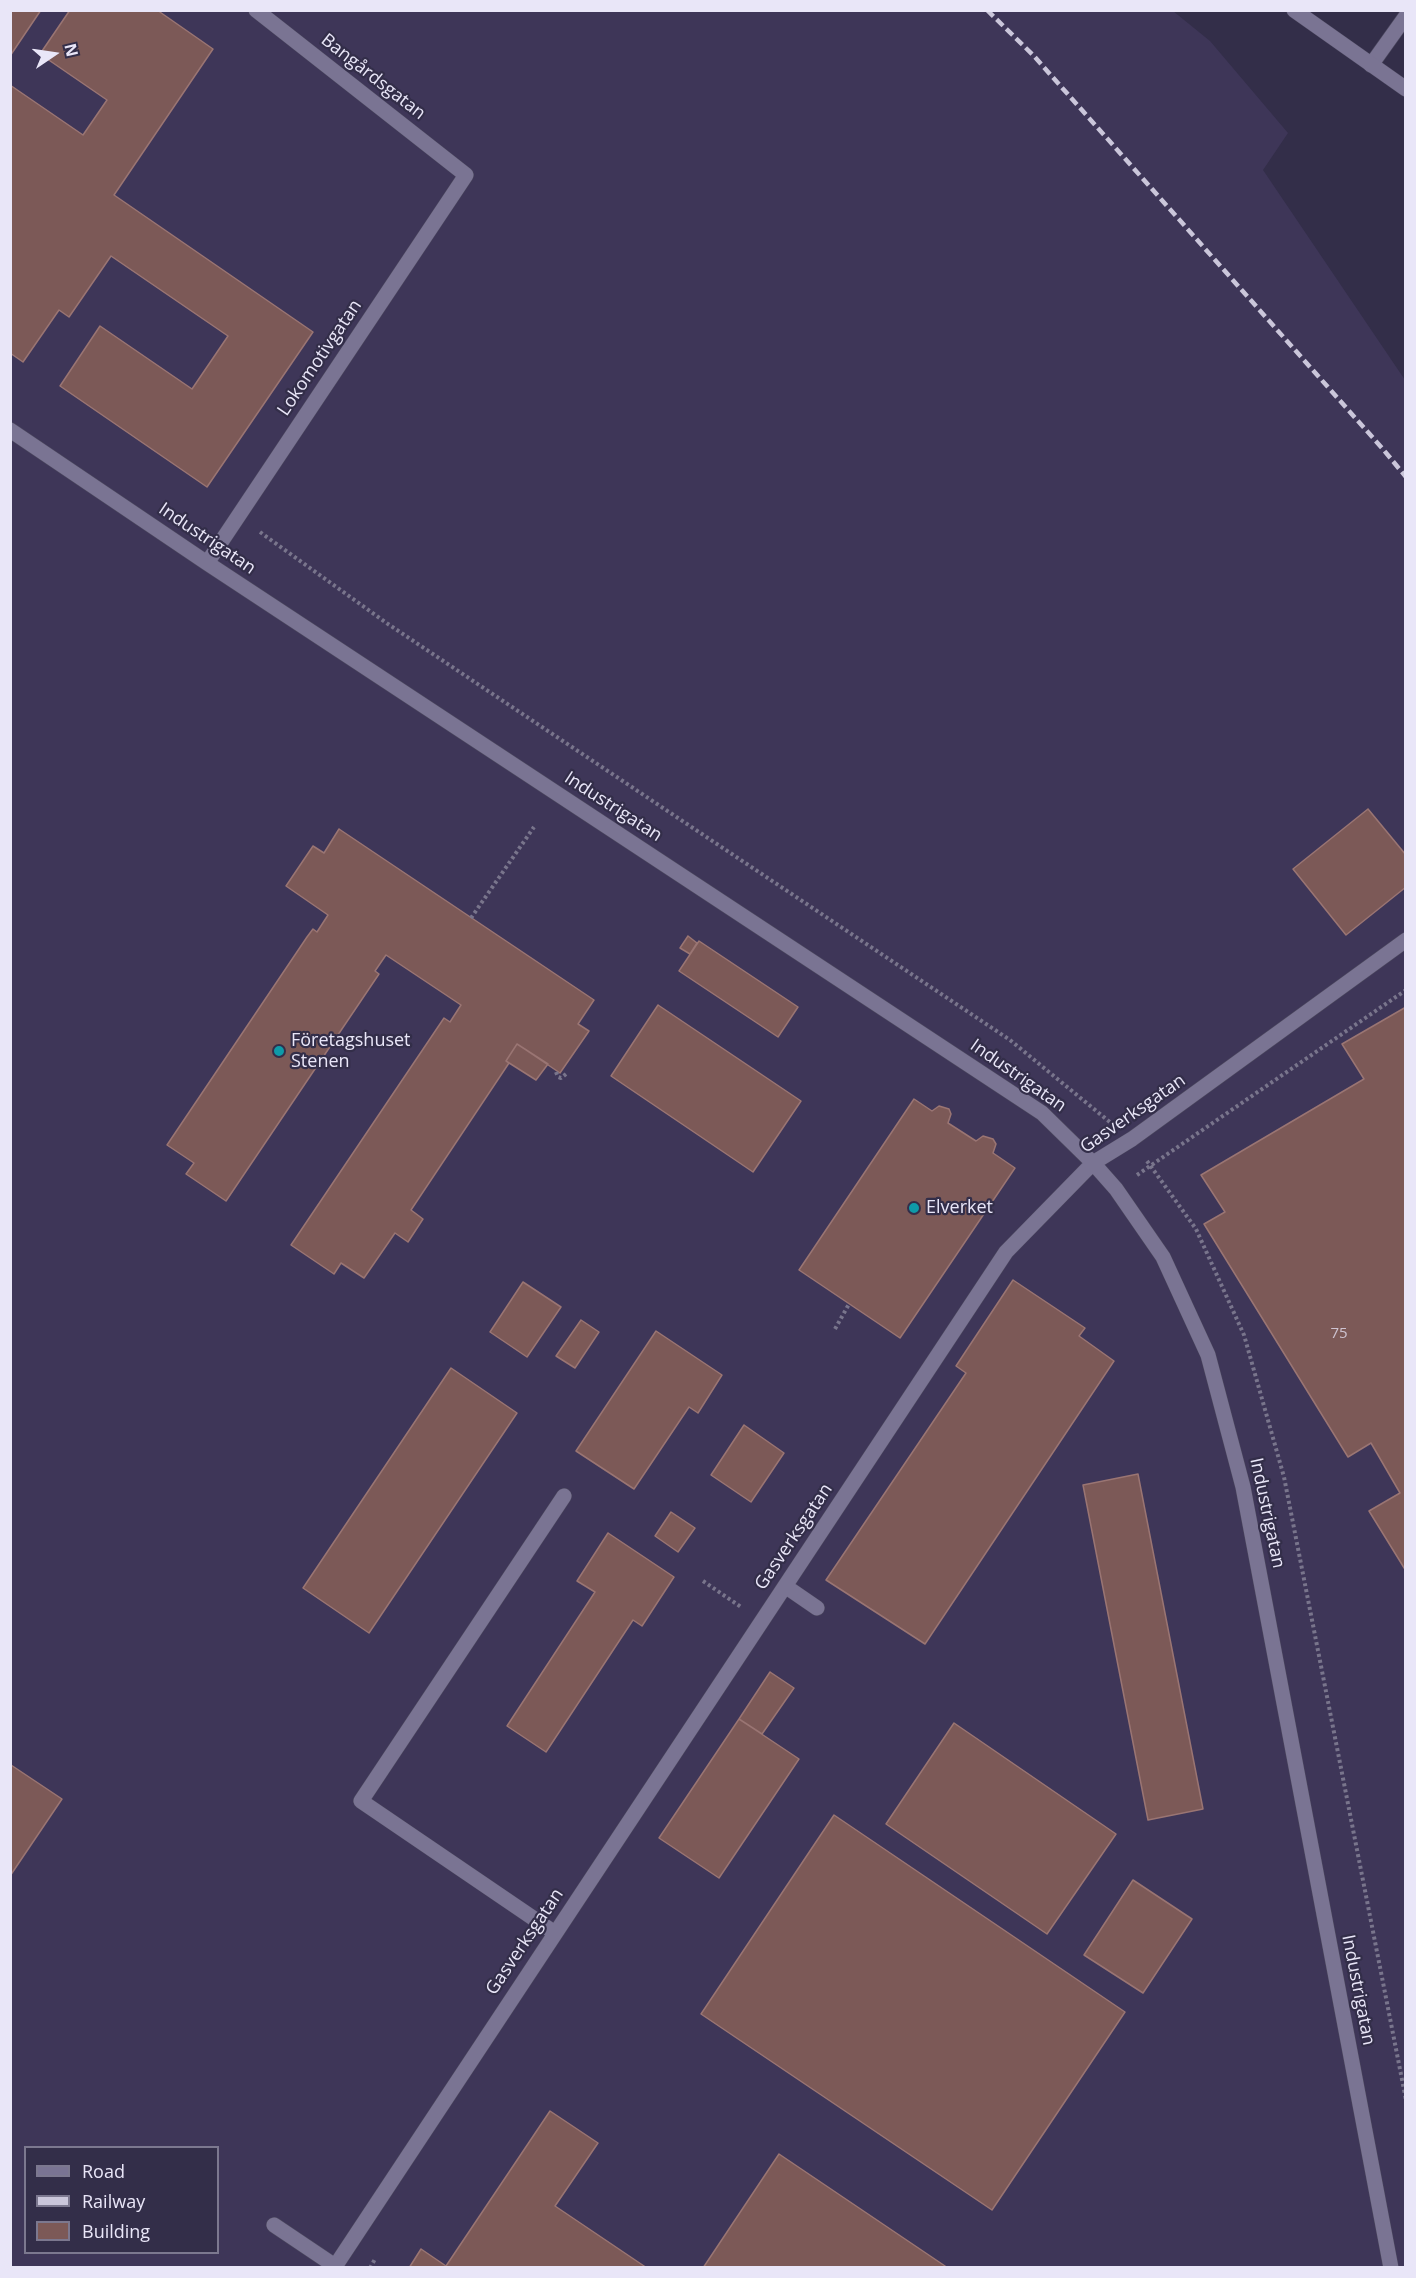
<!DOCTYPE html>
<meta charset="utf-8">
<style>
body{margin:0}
#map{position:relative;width:1416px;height:2278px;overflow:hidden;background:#332e49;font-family:"Open Sans",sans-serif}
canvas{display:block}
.frame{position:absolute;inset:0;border:12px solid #e9e6f8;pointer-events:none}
.legend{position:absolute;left:24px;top:2146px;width:195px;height:108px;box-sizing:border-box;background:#332e49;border:2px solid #7c788f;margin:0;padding:8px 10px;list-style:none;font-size:18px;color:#e9e6f8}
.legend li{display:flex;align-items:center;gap:12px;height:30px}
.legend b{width:30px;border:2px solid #7c788f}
.north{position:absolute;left:24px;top:24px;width:60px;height:60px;-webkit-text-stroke:4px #332e49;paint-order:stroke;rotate:77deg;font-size:16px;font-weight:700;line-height:24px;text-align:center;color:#e9e6f8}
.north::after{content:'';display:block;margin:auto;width:21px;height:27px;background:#e9e6f8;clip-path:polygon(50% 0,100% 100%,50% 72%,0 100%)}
</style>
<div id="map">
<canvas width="1416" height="2278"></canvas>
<div class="frame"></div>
<ul class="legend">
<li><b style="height:8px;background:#7a7493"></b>Road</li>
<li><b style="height:8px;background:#cac6da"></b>Railway</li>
<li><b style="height:16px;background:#7c5957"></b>Building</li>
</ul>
<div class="north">N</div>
</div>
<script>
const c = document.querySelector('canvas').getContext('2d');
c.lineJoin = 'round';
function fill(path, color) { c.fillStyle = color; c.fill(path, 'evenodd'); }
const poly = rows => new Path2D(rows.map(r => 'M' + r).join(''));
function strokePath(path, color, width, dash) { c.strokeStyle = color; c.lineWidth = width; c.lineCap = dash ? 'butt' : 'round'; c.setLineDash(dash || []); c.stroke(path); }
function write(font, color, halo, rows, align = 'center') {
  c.font = font + ' "Open Sans",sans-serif'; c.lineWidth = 4.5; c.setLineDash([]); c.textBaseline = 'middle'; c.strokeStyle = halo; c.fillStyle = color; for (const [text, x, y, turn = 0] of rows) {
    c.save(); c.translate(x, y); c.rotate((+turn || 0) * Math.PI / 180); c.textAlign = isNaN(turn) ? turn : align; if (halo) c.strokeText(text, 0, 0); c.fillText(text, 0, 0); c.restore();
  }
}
fill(poly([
 [11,11,1173,11,1210,41,1288,133,1263,170,1405,380,1405,2267,11,2268],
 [26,2148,218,2148,218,2252,26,2252]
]), '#3e3658');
const building = poly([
 [10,10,41,10,10,56,10,10],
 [70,10,157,10,213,49,114,195,313,332,207,487,60,386,100,326,192,389,228,336,111,256,69,317,59,310,23,362,10,353,10,85,83,135,107,100,40,54,70,10],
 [1368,809,1406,855,1406,887,1346,935,1293,869,1368,809],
 [339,829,594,1000,578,1024,589,1031,560,1073,517,1044,506,1061,509,1063,411,1210,423,1219,408,1242,395,1233,364,1278,341,1263,334,1274,291,1245,444,1018,450,1022,461,1005,386,955,375,971,379,974,226,1201,186,1174,194,1163,167,1145,307,937,313,929,317,932,328,915,286,886,313,846,324,853,339,829],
 [688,936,697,943,690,954,680,948,688,936],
 [699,941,798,1007,778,1037,679,971,699,941],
 [658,1005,801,1101,753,1172,611,1076,658,1005],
 [1406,1007,1406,1571,1369,1511,1400,1493,1371,1443,1348,1457,1204,1224,1225,1212,1201,1175,1364,1079,1342,1044,1406,1007],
 [517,1044,548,1064,536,1080,506,1061,517,1044],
 [914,1099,932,1111,939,1106,949,1109,951,1114,948,1123,976,1141,983,1136,993,1139,996,1144,993,1153,1015,1168,900,1338,799,1270,914,1099],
 [1013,1280,1085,1328,1079,1336,1114,1361,925,1644,826,1580,966,1373,956,1366,1013,1280],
 [523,1282,561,1307,527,1357,490,1332,523,1282],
 [581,1320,599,1332,575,1368,556,1356,581,1320],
 [656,1331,722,1375,698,1413,689,1407,634,1489,576,1451,656,1331],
 [451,1368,517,1413,369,1633,303,1588,451,1368],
 [744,1425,784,1453,751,1502,711,1475,744,1425],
 [1138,1474,1203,1809,1148,1820,1083,1485,1138,1474],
 [671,1512,695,1528,678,1552,655,1536,671,1512],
 [608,1533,674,1577,642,1626,633,1620,546,1752,507,1726,595,1592,577,1581,608,1533],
 [770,1672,794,1688,762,1734,739,1719,770,1672],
 [739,1719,799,1759,719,1878,659,1838,739,1719],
 [954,1723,1116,1834,1047,1934,886,1824,954,1723],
 [11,1765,62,1799,10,1876,10,1767,11,1765],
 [834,1815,1125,2012,992,2210,701,2014,834,1815],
 [1133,1880,1192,1919,1143,1993,1084,1955,1133,1880],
 [550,2111,598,2143,555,2206,647,2268,409,2268,421,2249,446,2266,550,2111],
 [779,2154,948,2268,703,2268,779,2154]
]);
fill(building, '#7c5957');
strokePath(building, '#9a7573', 1.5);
const lane = poly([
 [1371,65,1406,16]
]);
const street = poly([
 [10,430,207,563,1042,1113,1093,1163,1116,1189,1163,1257,1208,1355,1243,1487,1391,2268],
 [207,563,466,175,256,10],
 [785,1586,817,1608],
 [555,1933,361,1801,564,1496],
 [274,2225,335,2266],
 [334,2268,1006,1252,1093,1163,1132,1139,1406,940]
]);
const secondary = poly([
 [1294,10,1406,89]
]);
strokePath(lane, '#4c485e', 16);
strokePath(street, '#4c485e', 16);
strokePath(secondary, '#4c485e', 16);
strokePath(poly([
 [260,532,388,624,1010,1040,1111,1123],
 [471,918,534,827],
 [556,1072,558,1077,561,1078,566,1074],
 [1147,1161,1196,1229,1244,1335,1284,1477,1406,2100],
 [1137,1175,1406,990],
 [835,1329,849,1304],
 [703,1581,741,1607],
 [370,2268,375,2259]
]), '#79758c', 4, [3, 3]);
strokePath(lane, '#7a7493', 15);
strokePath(street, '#7a7493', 15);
strokePath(secondary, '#7a7493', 15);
strokePath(poly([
 [987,10,1033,55,1382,448,1406,477]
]), '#cac6da', 4.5, [9, 4.5]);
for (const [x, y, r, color] of [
 [279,1051,6,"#0f9aa8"],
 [914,1208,6,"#0f9aa8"]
]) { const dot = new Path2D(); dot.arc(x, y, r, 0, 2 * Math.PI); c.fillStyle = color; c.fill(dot); strokePath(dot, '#332e49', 2); }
write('15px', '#cec3d0', null, [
 ["75",1339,1334]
]);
write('18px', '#e9e6f8', '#332e49', [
 ["Bangårdsgatan",373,77,38],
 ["Lokomotivgatan",320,358,-56],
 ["Industrigatan",207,539,34],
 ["Industrigatan",613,807,33],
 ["Industrigatan",1018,1076,35],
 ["Gasverksgatan",1133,1114,-35],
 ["Industrigatan",1267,1513,78],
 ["Gasverksgatan",794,1537,-56],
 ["Gasverksgatan",525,1942,-56],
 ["Industrigatan",1358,1990,79]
]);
write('18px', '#e9e6f8', '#332e49', [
 ["Företagshuset",291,1041],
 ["Stenen",291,1062],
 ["Elverket",926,1208]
], 'left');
</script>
